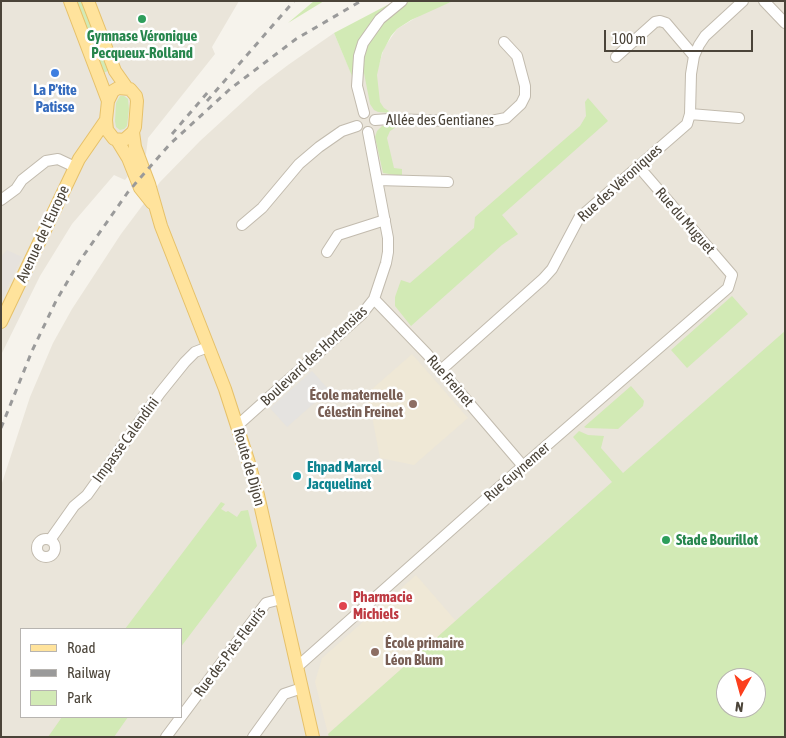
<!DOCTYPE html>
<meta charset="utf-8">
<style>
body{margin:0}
#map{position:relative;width:786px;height:738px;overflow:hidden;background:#f6f3ec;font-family:"Asap Condensed",sans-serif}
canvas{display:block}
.frame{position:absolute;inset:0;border:2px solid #4b4439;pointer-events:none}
.legend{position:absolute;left:20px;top:628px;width:162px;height:90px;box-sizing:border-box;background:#fff;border:1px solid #b7b4b0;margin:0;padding:6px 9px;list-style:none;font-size:15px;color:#4b4439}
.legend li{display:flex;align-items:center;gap:10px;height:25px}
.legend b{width:25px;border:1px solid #b7b4b0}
.north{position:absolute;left:716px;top:668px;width:50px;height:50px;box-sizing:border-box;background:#fff;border:1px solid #b7b4b0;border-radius:50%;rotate:187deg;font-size:14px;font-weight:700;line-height:20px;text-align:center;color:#4b4439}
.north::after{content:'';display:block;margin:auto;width:18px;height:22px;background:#fc3f1d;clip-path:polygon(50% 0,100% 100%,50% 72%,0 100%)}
.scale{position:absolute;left:604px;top:30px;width:149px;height:22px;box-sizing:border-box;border:2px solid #4b4439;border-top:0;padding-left:6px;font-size:15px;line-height:18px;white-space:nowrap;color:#4b4439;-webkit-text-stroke:4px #fff;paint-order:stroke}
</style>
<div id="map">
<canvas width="786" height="738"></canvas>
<div class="frame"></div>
<ul class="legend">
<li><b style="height:6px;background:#ffe39c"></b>Road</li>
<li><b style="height:6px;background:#9a9a9a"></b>Railway</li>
<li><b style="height:14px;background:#d2eab5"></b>Park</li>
</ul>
<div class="north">N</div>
<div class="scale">100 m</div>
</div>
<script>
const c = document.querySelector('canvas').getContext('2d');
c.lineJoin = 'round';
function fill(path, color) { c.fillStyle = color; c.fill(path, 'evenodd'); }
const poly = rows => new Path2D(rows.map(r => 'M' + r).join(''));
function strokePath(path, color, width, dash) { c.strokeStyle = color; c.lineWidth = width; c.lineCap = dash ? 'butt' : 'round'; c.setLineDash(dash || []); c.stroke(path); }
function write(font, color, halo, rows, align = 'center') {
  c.font = font + ' "Asap Condensed",sans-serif'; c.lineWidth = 5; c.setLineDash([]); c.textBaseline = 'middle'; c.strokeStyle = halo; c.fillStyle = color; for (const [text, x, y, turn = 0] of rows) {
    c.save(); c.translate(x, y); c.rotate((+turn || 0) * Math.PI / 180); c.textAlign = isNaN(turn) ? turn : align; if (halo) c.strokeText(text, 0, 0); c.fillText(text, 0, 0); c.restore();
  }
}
fill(poly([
 [1,1,239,1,212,47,215,54,148,138,146,154,125,180,114,175,72,224,40,276,1,355],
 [453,1,785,1,785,737,1,737,1,486,30,397,53,343,72,309,121,234,160,182,200,141,259,87,288,65,334,33,352,75,377,71,384,48,397,29,427,11],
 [21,629,181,629,181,717,21,717],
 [726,678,756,678,756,708,726,708]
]), '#eae5da');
fill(poly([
 [7,250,22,257,1,300,1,257]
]), '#e6e2dd');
fill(poly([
 [412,354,468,418,414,465,380,458,372,416,375,412,363,397],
 [416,575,456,621,328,734,315,682,322,658]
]), '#efe8d6');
fill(poly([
 [75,1,83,1,110,70,101,74],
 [314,1,324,1,288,23],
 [395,1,453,1,411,20,397,29,391,36,382,53,377,75,380,102,384,108,392,113,378,112,374,110,370,104,364,73,352,76,334,33],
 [120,96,124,96,128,99,129,109,127,126,124,129,120,130,116,127,115,121,116,103],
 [588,98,608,121,502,215,518,234,502,245,411,326,395,306,395,297,401,280,410,283,474,228,475,217,580,126,586,116,585,102],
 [382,126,398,126,390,131,387,138,394,168,402,169,402,176,383,173,375,137,377,131],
 [732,296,748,314,687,368,671,350],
 [785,331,785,737,329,737,328,734,612,482,573,437,579,431,588,435,604,436,601,448,623,473],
 [726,678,756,678,756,708,726,708],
 [631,386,644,401,643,406,618,429,586,428,584,427],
 [221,502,225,504,221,509,226,512,228,511,237,517,241,511,248,510,257,546,183,644,181,647,181,629,125,629],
 [62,717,128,717,114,737,48,737]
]), '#d2eab5');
fill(poly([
 [312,371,329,390,287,427,270,408]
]), '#e5e3e0');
const minor = poly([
 [764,1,785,23],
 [616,57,655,22,660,21,666,23,694,56],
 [364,113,357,86,359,56,363,43,380,19,402,1],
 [690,114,739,118],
 [375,120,389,119,486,122,506,118,521,104,525,96,525,86,517,56,504,42],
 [378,180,448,182],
 [1,200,16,189,22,180,46,161,58,159,75,167],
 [242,225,262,208,299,164,319,147,342,131,357,126],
 [327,252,338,235,385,220],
 [374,299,427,354,523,466],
 [441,370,543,279,552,269,579,218,687,124,690,114,691,74,694,56,699,45,705,36,743,1],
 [238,425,362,314,374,299,386,263,388,252,388,238,368,132],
 '37 548a9 9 0 1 1 18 0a9 9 0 1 1-18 0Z',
 [50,540,74,506,87,495,160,393,185,362,195,352,208,347],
 [297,667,523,466,728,288,732,275,638,166],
 [166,737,266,603,281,599],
 [253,737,284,694,302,688]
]);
const major = poly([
 [70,1,108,101],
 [88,1,115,71,127,88],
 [118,88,130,89,136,96,137,101,135,127,133,132,124,140,114,139,107,130,106,120,108,101,113,91,118,88],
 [133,132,135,147,149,184,161,226,225,389,248,460,258,495,313,737],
 [117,140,128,158,140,188,152,203],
 [1,322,79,159,106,120]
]);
strokePath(minor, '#c2bbae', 12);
strokePath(major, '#e6c16a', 14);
strokePath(minor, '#fff', 10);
strokePath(major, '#ffe39c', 12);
strokePath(poly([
 [207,101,294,1],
 [172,134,208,92],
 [1,428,32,351,56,301,79,262,128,192,170,144,230,89,296,39,361,1]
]), '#9a9a9a', 3, [6, 6]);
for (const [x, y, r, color] of [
 [142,19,5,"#2e9e5b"],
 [55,73,5,"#3f7fe0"],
 [413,404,5,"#8d6e63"],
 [297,476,5,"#0f9aa8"],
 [666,540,5,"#2e9e5b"],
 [343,606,5,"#e0444e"],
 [375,652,5,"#8d6e63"]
]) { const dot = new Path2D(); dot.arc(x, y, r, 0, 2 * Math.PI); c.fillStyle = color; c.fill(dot); strokePath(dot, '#fff', 2); }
write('bold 15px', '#27864d', '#fff', [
 ["Gymnase Véronique",142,36],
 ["Pecqueux-Rolland",142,53],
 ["Stade Bourillot",676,540,"left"]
]);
write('bold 15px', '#366cbe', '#fff', [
 ["La P'tite",55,90],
 ["Patisse",55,107]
]);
write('15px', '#4b4439', '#fff', [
 ["Allée des Gentianes",440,120],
 ["Rue des Véroniques",620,183,-42],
 ["Rue du Muguet",685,221,49],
 ["Avenue de l'Europe",43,234,-65],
 ["Boulevard des Hortensias",314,356,-43],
 ["Rue Freinet",450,381,49],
 ["Impasse Calendini",126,440,-54],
 ["Route de Dijon",249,467,74],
 ["Rue Guynemer",517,472,-41],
 ["Rue des Près Fleuris",230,652,-53]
]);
write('bold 15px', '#785e54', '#fff', [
 ["École maternelle",403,395],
 ["Célestin Freinet",403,412],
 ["École primaire",385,643,"left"],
 ["Léon Blum",385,660,"left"]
], 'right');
write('bold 15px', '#0d838f', '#fff', [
 ["Ehpad Marcel",307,467],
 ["Jacquelinet",307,484]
], 'left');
write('bold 15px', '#be3a42', '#fff', [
 ["Pharmacie",353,597],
 ["Michiels",353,614]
], 'left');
</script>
